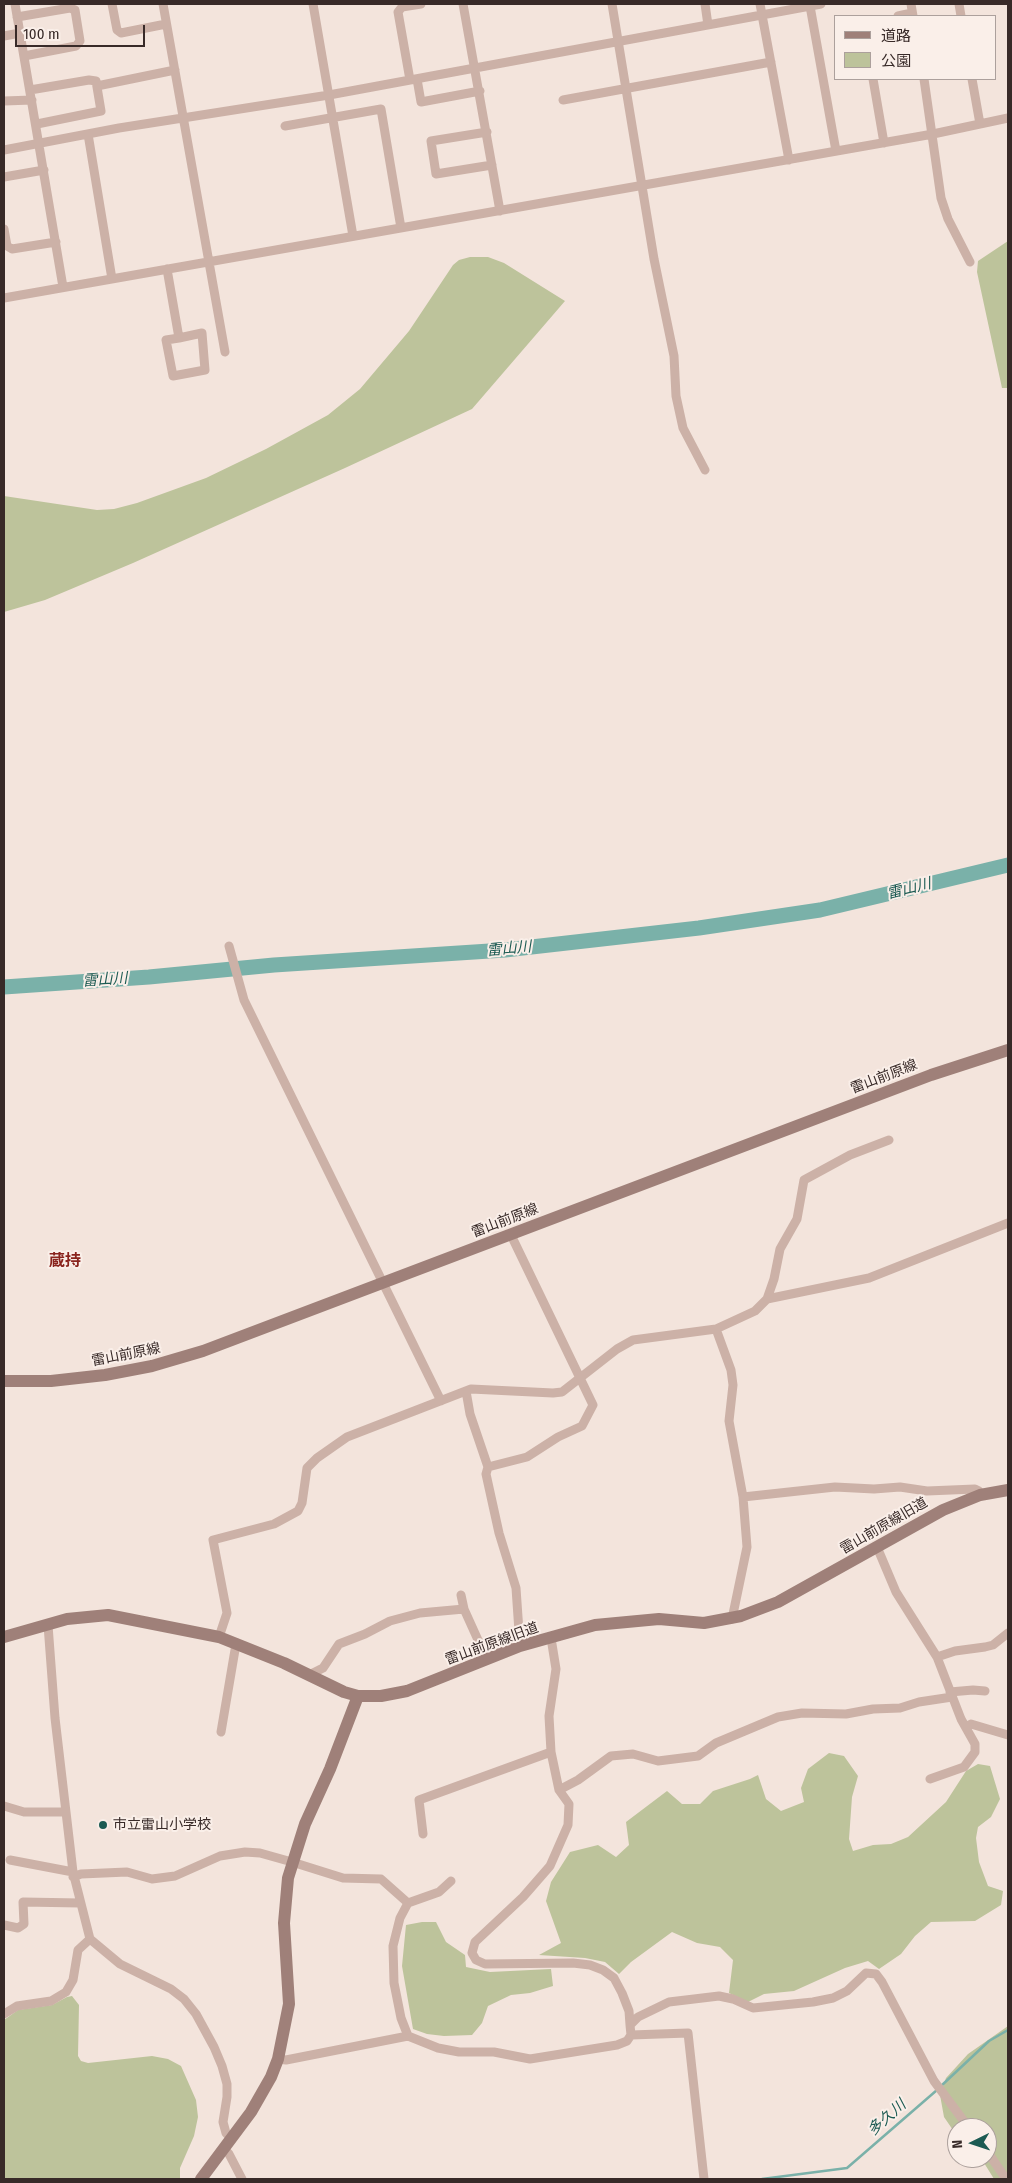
<!DOCTYPE html>
<meta charset="utf-8">
<style>
body{margin:0}
#map{position:relative;width:1012px;height:2183px;overflow:hidden;background:#f3e4dc;font-family:"Fira Sans Condensed","Noto Sans JP",sans-serif}
canvas{display:block}
.frame{position:absolute;inset:0;border:5px solid #382a28;pointer-events:none}
.legend{position:absolute;left:834px;top:15px;width:162px;height:65px;box-sizing:border-box;background:#faefe9;border:1px solid #aca09c;margin:0;padding:6px 9px;list-style:none;font-size:15px;color:#382a28}
.legend li{display:flex;align-items:center;gap:10px;height:25px}
.legend b{width:25px;border:1px solid #aca09c}
.north{position:absolute;left:947px;top:2118px;width:50px;height:50px;box-sizing:border-box;background:#faefe9;border:1px solid #aca09c;border-radius:50%;rotate:266deg;font-size:14px;font-weight:700;line-height:20px;text-align:center;color:#382a28}
.north::after{content:'';display:block;margin:auto;width:18px;height:22px;background:#1c5b53;clip-path:polygon(50% 0,100% 100%,50% 72%,0 100%)}
.scale{position:absolute;left:15px;top:25px;width:130px;height:22px;box-sizing:border-box;border:2px solid #382a28;border-top:0;padding-left:6px;font-size:15px;line-height:18px;white-space:nowrap;color:#382a28;-webkit-text-stroke:4px #faefe9;paint-order:stroke}
</style>
<div id="map">
<canvas width="1012" height="2183"></canvas>
<div class="frame"></div>
<ul class="legend">
<li><b style="height:6px;background:#9f8079"></b>道路</li>
<li><b style="height:14px;background:#bdc39b"></b>公園</li>
</ul>
<div class="north">N</div>
<div class="scale">100 m</div>
</div>
<script>
const c = document.querySelector('canvas').getContext('2d');
c.lineJoin = 'round';
function fill(path, color) { c.fillStyle = color; c.fill(path, 'evenodd'); }
const poly = rows => new Path2D(rows.map(r => 'M' + r).join(''));
function strokePath(path, color, width, dash) { c.strokeStyle = color; c.lineWidth = width; c.lineCap = dash ? 'butt' : 'round'; c.setLineDash(dash || []); c.stroke(path); }
function write(font, color, halo, rows, align = 'center') {
  c.font = font + ' "Fira Sans Condensed","Noto Sans JP",sans-serif'; c.lineWidth = 4; c.setLineDash([]); c.textBaseline = 'middle'; c.strokeStyle = halo; c.fillStyle = color; for (const [text, x, y, turn = 0] of rows) {
    c.save(); c.translate(x, y); c.rotate((+turn || 0) * Math.PI / 180); c.textAlign = isNaN(turn) ? turn : align; if (halo) c.strokeText(text, 0, 0); c.fillText(text, 0, 0); c.restore();
  }
}
fill(poly([
 [1008,241,1008,388,1002,388,977,272,978,261],
 [470,257,488,257,504,263,565,301,472,409,345,468,133,563,45,600,4,612,4,496,97,510,114,509,137,503,206,478,266,449,328,415,360,389,409,331,453,265,459,260],
 [829,1753,844,1756,858,1776,852,1797,849,1839,853,1851,873,1845,891,1844,908,1837,946,1802,966,1771,978,1764,990,1766,1000,1799,991,1817,978,1827,976,1838,979,1862,988,1886,1003,1891,1001,1905,975,1921,931,1922,915,1936,901,1954,879,1969,868,1961,845,1968,794,1991,764,1994,748,2002,729,1993,733,1960,720,1947,697,1943,672,1932,631,1962,619,1974,605,1962,585,1958,539,1955,561,1943,546,1901,551,1882,570,1852,598,1845,616,1857,629,1845,626,1822,667,1791,682,1804,700,1804,713,1791,750,1779,758,1775,766,1799,781,1811,804,1802,801,1788,808,1769],
 [422,1922,436,1922,446,1942,465,1955,466,1967,490,1972,551,1969,553,1986,530,1993,511,1995,488,2006,482,2023,472,2035,444,2036,427,2034,413,2029,402,1966,406,1925],
 [72,1996,79,2005,78,2056,81,2061,88,2063,152,2056,168,2059,181,2066,196,2100,198,2117,194,2136,180,2168,180,2179,4,2179,4,2020,18,2010,52,2005,67,1997],
 [1008,2026,1008,2179,994,2179,981,2158,987,2158,987,2128,957,2128,957,2136,944,2117,940,2095,946,2078,968,2054]
]), '#bdc39b');
strokePath(poly([
 [941,2086,989,2041,1008,2030],
 [762,2179,847,2168,937,2090]
]), '#7ab1a9', 2.5);
strokePath(poly([
 [4,987,149,977,274,965,505,950,699,928,820,910,1008,865]
]), '#7ab1a9', 15);
strokePath(poly([
 [15,4,63,287],
 [112,4,117,30,121,33,166,24],
 [163,4,225,352],
 [313,4,353,236],
 [463,4,500,211],
 [612,4,654,259,674,356,676,396,683,428,705,470],
 [705,4,708,25],
 [760,4,789,160],
 [911,4,913,16],
 [959,4,961,16],
 [810,6,836,151],
 [898,16,912,13],
 [17,17,70,8,75,10,80,41,76,46,24,56],
 [4,36,20,33],
 [417,79,421,102,480,91],
 [873,79,884,143],
 [924,79,941,198,948,219,970,262],
 [972,79,980,124],
 [410,80,398,12,402,7,421,4],
 [97,86,175,70],
 [30,90,89,80,96,81,101,111,37,124],
 [563,100,771,62],
 [4,101,32,100],
 [285,126,381,109,401,228],
 [487,132,431,141,436,174,492,165],
 [88,134,112,279],
 [4,150,119,128,329,95,821,4],
 [4,177,44,170],
 [4,229,7,246,12,249,56,242],
 [167,269,179,338,166,340,173,376,205,370,202,333,179,338],
 [4,298,933,134,1008,118],
 [229,946,244,1000,441,1401],
 [511,1235,593,1405,582,1426,558,1437,527,1457,488,1467,486,1474,499,1533,516,1588,520,1646],
 [767,1299,869,1278,1008,1223],
 [716,1329,731,1370,733,1385,729,1421,743,1497,747,1547,732,1619],
 [466,1391,470,1414,488,1467],
 [743,1497,835,1487,874,1489,900,1487,927,1491,975,1489,979,1491,980,1495],
 [877,1547,896,1592,937,1657,961,1719,975,1744,975,1752,964,1767,930,1779],
 [461,1595,464,1609,478,1640,491,1658],
 [48,1625,55,1718,73,1872,90,1939,120,1964,171,1989,184,1999,196,2014,214,2047,222,2066,227,2084,227,2097,223,2122,226,2133,231,2138],
 [219,1637,227,1613,213,1540,274,1524,298,1511,302,1503,307,1468,317,1458,347,1437,471,1389,553,1393,562,1392,617,1349,633,1340,716,1329,755,1311,767,1299,774,1279,780,1249,797,1219,804,1180,850,1155,889,1140],
 [551,1638,556,1669,549,1716,551,1752,559,1790,569,1804,568,1825,550,1866,523,1897,475,1942,472,1953,476,1960,485,1964,573,1963,590,1965,603,1970,614,1978,622,1993,629,2011,630,2025],
 [937,1657,955,1651,985,1647,993,1645,1008,1633],
 [309,1675,323,1668,339,1644,365,1634,390,1621,420,1613,464,1609],
 [950,1692,973,1690,985,1691],
 [966,1727,971,1724,1008,1735],
 [221,1732,236,1644],
 [559,1790,578,1780,611,1756,633,1754,658,1761,698,1756,716,1743,778,1717,802,1713,846,1714,873,1709,900,1708,919,1702,952,1697],
 [4,1806,24,1812,65,1812],
 [423,1834,419,1800,551,1752],
 [10,1860,73,1872],
 [73,1877,81,1874,127,1872,152,1879,175,1876,220,1856,245,1852,260,1853,292,1862,343,1878,381,1879,408,1903,439,1892,451,1881],
 [4,1925,18,1928,24,1924,23,1902,80,1903],
 [4,2014,17,2006,51,2001,66,1992,73,1980,78,1950,90,1939],
 [631,2035,688,2033,704,2179],
 [408,2036,401,2018,394,1983,393,1946,400,1918,408,1903],
 [278,2059,286,2060,408,2036,438,2048,459,2052,494,2052,530,2059,617,2045,627,2041,631,2035,630,2025,638,2017,669,2002,719,1996,733,1999,753,2008,813,2002,833,1998,847,1991,866,1973,876,1974,882,1982,934,2081,969,2128],
 [224,2149,229,2154,242,2179],
 [987,2151,1006,2179]
]), '#ccb1a7', 9);
strokePath(poly([
 [4,1381,51,1381,105,1375,152,1366,203,1351,931,1075,1008,1050],
 [4,1637,67,1619,108,1615,219,1637,284,1663,344,1692,358,1696,381,1696,407,1691,520,1646,595,1625,659,1619,704,1623,741,1616,778,1602,943,1510,980,1495,1008,1490],
 [201,2179,251,2112,271,2077,278,2059,289,2004,284,1923,288,1878,305,1824,330,1769,358,1696]
]), '#9f8079', 12);
for (const [x, y, r, color] of [
 [103,1825,5,"#1c5b53"]
]) { const dot = new Path2D(); dot.arc(x, y, r, 0, 2 * Math.PI); c.fillStyle = color; c.fill(dot); strokePath(dot, '#faefe9', 2); }
write('14px', '#382a28', '#faefe9', [
 ["雷山前原線",884,1077,-21],
 ["雷山前原線",505,1221,-21],
 ["雷山前原線",126,1355,-11],
 ["雷山前原線旧道",884,1526,-30],
 ["雷山前原線旧道",492,1644,-20]
]);
write('14px', '#382a28', '#faefe9', [
 ["市立雷山小学校",113,1825]
], 'left');
write('italic 15px', '#1c5b53', '#faefe9', [
 ["雷山川",909,889,-14],
 ["雷山川",509,949,-5],
 ["雷山川",105,980,-4],
 ["多久川",887,2118,-42]
]);
write('bold 16px', '#8a241e', '#faefe9', [
 ["蔵持",65,1262]
]);
</script>
